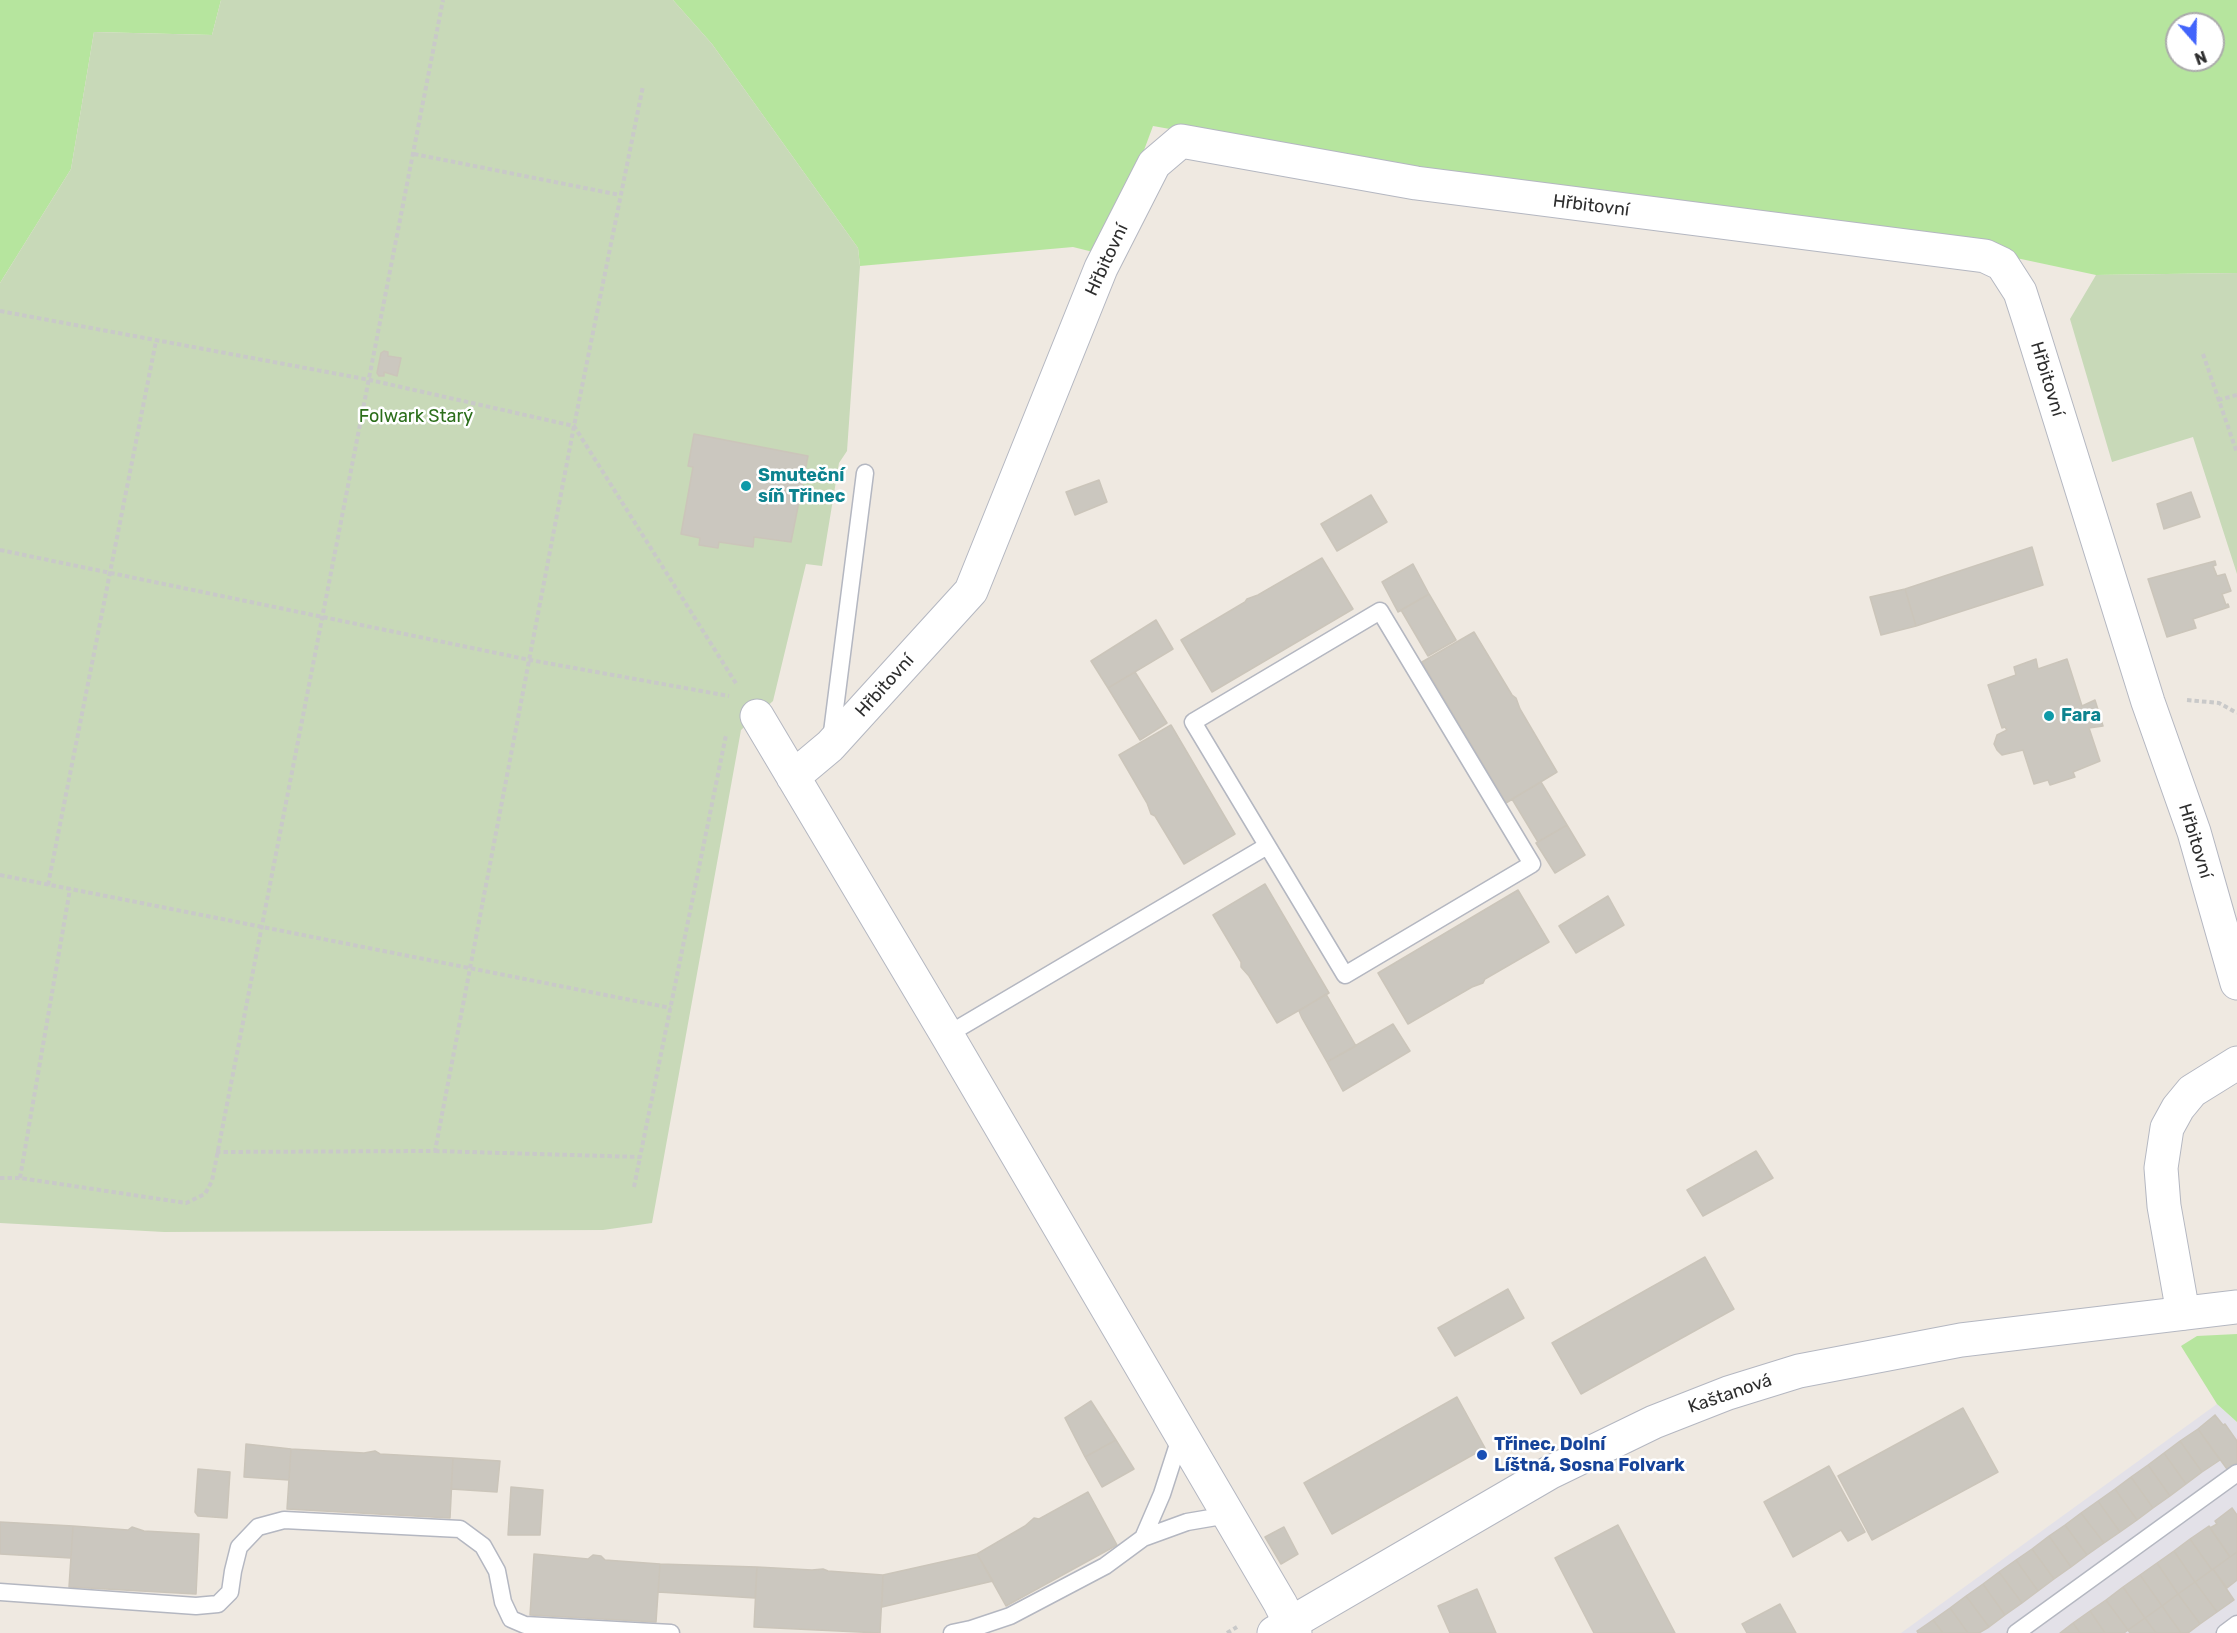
<!DOCTYPE html>
<meta charset="utf-8">
<style>
body{margin:0}
#map{position:relative;width:2237px;height:1633px;overflow:hidden;background:#efe9e1;font-family:Rubik,sans-serif}
canvas{display:block}
.north{position:absolute;left:2165px;top:12px;width:60px;height:60px;box-sizing:border-box;background:#fff;border:2px solid #ababab;border-radius:50%;rotate:160deg;font-size:16px;font-weight:700;line-height:24px;text-align:center;color:#2e2e2e}
.north::after{content:'';display:block;margin:auto;width:21px;height:27px;background:#4264fb;clip-path:polygon(50% 0,100% 100%,50% 72%,0 100%)}
</style>
<div id="map">
<canvas width="2237" height="1633"></canvas>
<div class="north">N</div>
</div>
<script>
const c = document.querySelector('canvas').getContext('2d');
c.lineJoin = 'round';
function fill(path, color) { c.fillStyle = color; c.fill(path, 'evenodd'); }
const poly = rows => new Path2D(rows.map(r => 'M' + r).join(''));
function strokePath(path, color, width, dash) { c.strokeStyle = color; c.lineWidth = width; c.lineCap = dash ? 'butt' : 'round'; c.setLineDash(dash || []); c.stroke(path); }
function write(font, color, halo, rows, align = 'center') {
  c.font = font + ' Rubik,sans-serif'; c.lineWidth = 5; c.setLineDash([]); c.textBaseline = 'middle'; c.strokeStyle = halo; c.fillStyle = color; for (const [text, x, y, turn = 0] of rows) {
    c.save(); c.translate(x, y); c.rotate((+turn || 0) * Math.PI / 180); c.textAlign = isNaN(turn) ? turn : align; if (halo) c.strokeText(text, 0, 0); c.fillText(text, 0, 0); c.restore();
  }
}
fill(poly([
 [2217,1404,2237,1422,2237,1633,1901,1633]
]), '#e3e1e8');
fill(poly([
 [0,0,221,0,212,35,94,32,71,169,0,283],
 [673,0,2237,0,2237,273,2096,275,2021,259,1328,157,1153,126,1105,255,1073,247,860,266,858,248,712,44],
 [2177,24,2213,24,2213,60,2177,60],
 [2237,1334,2237,1422,2217,1404,2181,1346,2197,1336]
]), '#b6e59e');
fill(poly([
 [221,0,673,0,712,44,858,248,860,266,847,451,839,463,822,566,806,564,773,701,741,730,652,1223,603,1230,164,1232,0,1223,0,283,71,169,94,32,212,35],
 [2237,273,2237,574,2193,437,2112,462,2070,319,2096,275]
]), '#c8d9b8');
const building = poly([
 [384,351,388,352,388,356,401,358,397,376,384,372,384,376,379,376,377,373,381,353,384,351],
 [694,434,808,456,791,542,754,537,753,547,719,542,718,548,699,545,700,538,681,534,693,467,688,466,694,434],
 [1099,480,1107,502,1075,515,1066,492,1099,480],
 [2191,492,2200,517,2164,529,2157,504,2191,492],
 [1371,495,1387,522,1337,551,1321,524,1371,495],
 [2032,547,2043,585,1916,626,1905,589,2032,547],
 [1322,558,1353,609,1212,692,1181,640,1245,602,1247,599,1258,595,1322,558],
 [2215,561,2216,565,2213,566,2217,576,2225,574,2231,591,2222,594,2226,605,2228,604,2229,607,2193,619,2196,628,2167,637,2148,579,2215,561],
 [1413,564,1429,594,1398,612,1382,582,1413,564],
 [1905,589,1916,626,1881,635,1870,597,1905,589],
 [1429,594,1456,640,1428,656,1401,610,1429,594],
 [1156,620,1173,649,1108,688,1091,661,1156,620],
 [1474,632,1512,695,1516,698,1520,709,1557,772,1506,803,1422,662,1474,632],
 [2036,659,2038,669,2067,659,2082,706,2095,700,2103,726,2089,728,2100,761,2073,772,2075,777,2050,785,2048,780,2034,784,2023,750,2002,755,1997,750,1994,744,1997,735,2007,730,2005,727,2002,728,1988,685,2016,675,2014,667,2036,659],
 [1135,672,1167,723,1140,740,1108,688,1135,672],
 [1171,725,1235,834,1184,864,1155,816,1151,814,1147,803,1119,755,1171,725],
 [1541,782,1567,825,1538,842,1512,799,1541,782],
 [1567,825,1585,855,1555,873,1536,843,1567,825],
 [1265,884,1329,993,1277,1023,1249,976,1241,967,1241,962,1213,915,1265,884],
 [1518,890,1549,942,1485,979,1483,983,1472,987,1408,1024,1378,973,1518,890],
 [1608,896,1624,925,1576,953,1559,926,1608,896],
 [1326,994,1356,1046,1327,1062,1302,1018,1299,1011,1326,994],
 [1393,1024,1410,1051,1343,1091,1327,1062,1393,1024],
 [1756,1151,1773,1178,1703,1216,1687,1190,1756,1151],
 [1705,1257,1734,1309,1581,1394,1552,1343,1705,1257],
 [1508,1289,1524,1318,1455,1356,1438,1328,1508,1289],
 [1457,1397,1485,1448,1332,1534,1304,1483,1457,1397],
 [1091,1401,1116,1440,1085,1457,1065,1418,1091,1401],
 [1963,1408,1998,1472,1872,1540,1838,1476,1963,1408],
 [2215,1415,2223,1425,2225,1424,2237,1441,2237,1463,2227,1469,2198,1429,2215,1415],
 [2198,1429,2220,1460,2202,1472,2180,1441,2198,1429],
 [1116,1440,1134,1469,1102,1487,1085,1457,1116,1440],
 [2180,1441,2202,1472,2186,1484,2164,1453,2180,1441],
 [246,1444,291,1449,289,1480,244,1477,246,1444],
 [291,1449,364,1453,375,1451,380,1454,453,1458,450,1518,287,1509,291,1449],
 [2164,1453,2186,1484,2170,1496,2148,1465,2164,1453],
 [453,1458,500,1461,497,1492,451,1489,453,1458],
 [2148,1465,2170,1496,2153,1508,2131,1477,2148,1465],
 [1829,1466,1865,1532,1848,1541,1841,1530,1793,1557,1764,1502,1829,1466],
 [198,1469,230,1472,227,1518,198,1516,195,1512,198,1469],
 [2131,1477,2153,1508,2137,1520,2115,1489,2131,1477],
 [511,1487,543,1490,540,1535,508,1535,511,1487],
 [2115,1489,2137,1520,2120,1532,2098,1501,2115,1489],
 [1088,1492,1117,1545,1006,1606,977,1554,1025,1526,1034,1518,1039,1519,1088,1492],
 [2098,1501,2120,1532,2104,1543,2081,1513,2098,1501],
 [2232,1508,2237,1515,2237,1552,2230,1557,2210,1528,2217,1524,2215,1521,2232,1508],
 [2081,1513,2104,1543,2087,1555,2065,1525,2081,1513],
 [0,1522,73,1526,71,1558,0,1554,0,1522],
 [1618,1525,1675,1633,1594,1633,1555,1558,1618,1525],
 [2065,1525,2087,1555,2071,1567,2049,1536,2065,1525],
 [73,1526,128,1530,132,1527,144,1531,199,1534,196,1594,69,1587,73,1526],
 [2209,1526,2230,1557,2212,1570,2190,1539,2209,1526],
 [1284,1527,1298,1554,1281,1564,1265,1537,1284,1527],
 [2049,1536,2071,1567,2054,1579,2032,1549,2049,1536],
 [2190,1539,2212,1570,2195,1582,2174,1551,2190,1539],
 [2032,1549,2054,1579,2038,1591,2016,1560,2032,1549],
 [2174,1551,2195,1582,2178,1594,2157,1563,2174,1551],
 [2237,1552,2237,1580,2227,1588,2213,1569,2237,1552],
 [534,1554,588,1559,593,1555,601,1556,605,1560,660,1564,656,1622,530,1615,534,1554],
 [977,1554,993,1581,882,1607,883,1575,977,1554],
 [2016,1560,2038,1591,2022,1603,1999,1572,2016,1560],
 [2157,1563,2178,1594,2162,1606,2140,1575,2157,1563],
 [660,1564,757,1567,755,1598,658,1592,660,1564],
 [757,1567,812,1570,823,1569,828,1571,883,1575,880,1633,754,1627,757,1567],
 [2213,1569,2234,1600,2217,1612,2195,1582,2213,1569],
 [1999,1572,2022,1603,2005,1615,1983,1584,1999,1572],
 [2140,1575,2162,1606,2145,1618,2123,1587,2140,1575],
 [2195,1582,2217,1612,2200,1624,2178,1594,2195,1582],
 [1983,1584,2005,1615,1989,1627,1966,1596,1983,1584],
 [2123,1587,2145,1618,2128,1630,2106,1600,2123,1587],
 [1477,1589,1496,1633,1450,1633,1438,1606,1477,1589],
 [2178,1594,2200,1624,2188,1633,2181,1633,2162,1606,2178,1594],
 [1966,1596,1989,1627,1979,1633,1968,1633,1950,1608,1966,1596],
 [2106,1600,2128,1630,2124,1633,2105,1633,2090,1611,2106,1600],
 [1780,1604,1796,1633,1747,1633,1742,1624,1780,1604],
 [2162,1606,2181,1633,2156,1633,2145,1618,2162,1606],
 [1950,1608,1968,1633,1943,1633,1933,1620,1950,1608],
 [2090,1611,2105,1633,2080,1633,2073,1623,2090,1611],
 [2145,1618,2156,1633,2130,1633,2128,1630,2145,1618],
 [1933,1620,1943,1633,1918,1633,1917,1631,1933,1620],
 [2073,1623,2080,1633,2060,1633,2073,1623]
]);
fill(building, '#cbc7bf');
strokePath(building, '#cbc5ba', 1.5);
const service = poly([
 [1380,611,1532,864,1345,975,1193,722,1380,611],
 [831,740,865,473],
 [947,1035,1267,846],
 [1143,1538,1162,1494,1181,1435],
 [0,1592,196,1606,218,1604,230,1592,233,1571,239,1547,258,1527,284,1520,460,1529,483,1546,497,1571,503,1602,511,1619,525,1625,671,1633],
 [952,1633,971,1629,1010,1616,1105,1566,1143,1538,1187,1522,1228,1515],
 [2016,1633,2237,1473],
 [2225,1633,2237,1624]
]);
const minor = poly([
 [757,716,947,1035,1280,1603,1295,1633],
 [793,777,830,746,971,591,1101,268,1154,164,1181,141,1416,183,1985,256,2002,264,2020,292,2030,323,2148,702,2194,832,2237,983],
 [2183,1313,2164,1206,2161,1168,2167,1128,2178,1108,2192,1091,2237,1063]
]);
const tertiary = poly([
 [1274,1633,1549,1473,1654,1422,1728,1393,1799,1371,1961,1340,2237,1307]
]);
strokePath(service, '#b4b7c1', 19);
strokePath(minor, '#b4b7c1', 35);
strokePath(tertiary, '#b4b7c1', 35);
strokePath(poly([
 [414,154,620,195],
 [0,311,370,380,574,426,737,685],
 [2203,354,2237,453],
 [2218,400,2237,395],
 [0,550,530,660,729,696],
 [2187,700,2219,703,2237,713],
 [0,875,671,1008],
 [48,885,156,341],
 [435,1151,640,1157,726,735],
 [216,1152,435,1151,574,426,643,86],
 [0,1178,20,1178,186,1203,205,1194,212,1181,443,0],
 [20,1178,70,889],
 [634,1187,640,1157],
 [1227,1633,1237,1627]
]), '#c9c9c9', 4, [4.5, 3]);
strokePath(service, '#fff', 16);
strokePath(minor, '#fff', 33);
strokePath(tertiary, '#fff', 33);
for (const [x, y, r, color] of [
 [746,486,6,"#0f9aa8"],
 [2049,716,6,"#0f9aa8"],
 [1482,1455,6,"#1a4fb4"]
]) { const dot = new Path2D(); dot.arc(x, y, r, 0, 2 * Math.PI); c.fillStyle = color; c.fill(dot); strokePath(dot, '#fff', 2); }
write('18px', '#2e2e2e', '#fff', [
 ["Hřbitovní",1591,206,7],
 ["Hřbitovní",1107,260,-65],
 ["Hřbitovní",2047,379,73],
 ["Hřbitovní",885,686,-48],
 ["Hřbitovní",2195,841,73],
 ["Kaštanová",1730,1394,-19]
]);
write('18px', '#2c6e1b', '#fff', [
 ["Folwark Starý",416,417]
]);
write('bold 18px', '#0d838f', '#fff', [
 ["Smuteční",758,476],
 ["síň Třinec",758,497],
 ["Fara",2061,716]
], 'left');
write('bold 18px', '#164399', '#fff', [
 ["Třinec, Dolní",1494,1445],
 ["Líštná, Sosna Folvark",1494,1466]
], 'left');
</script>
